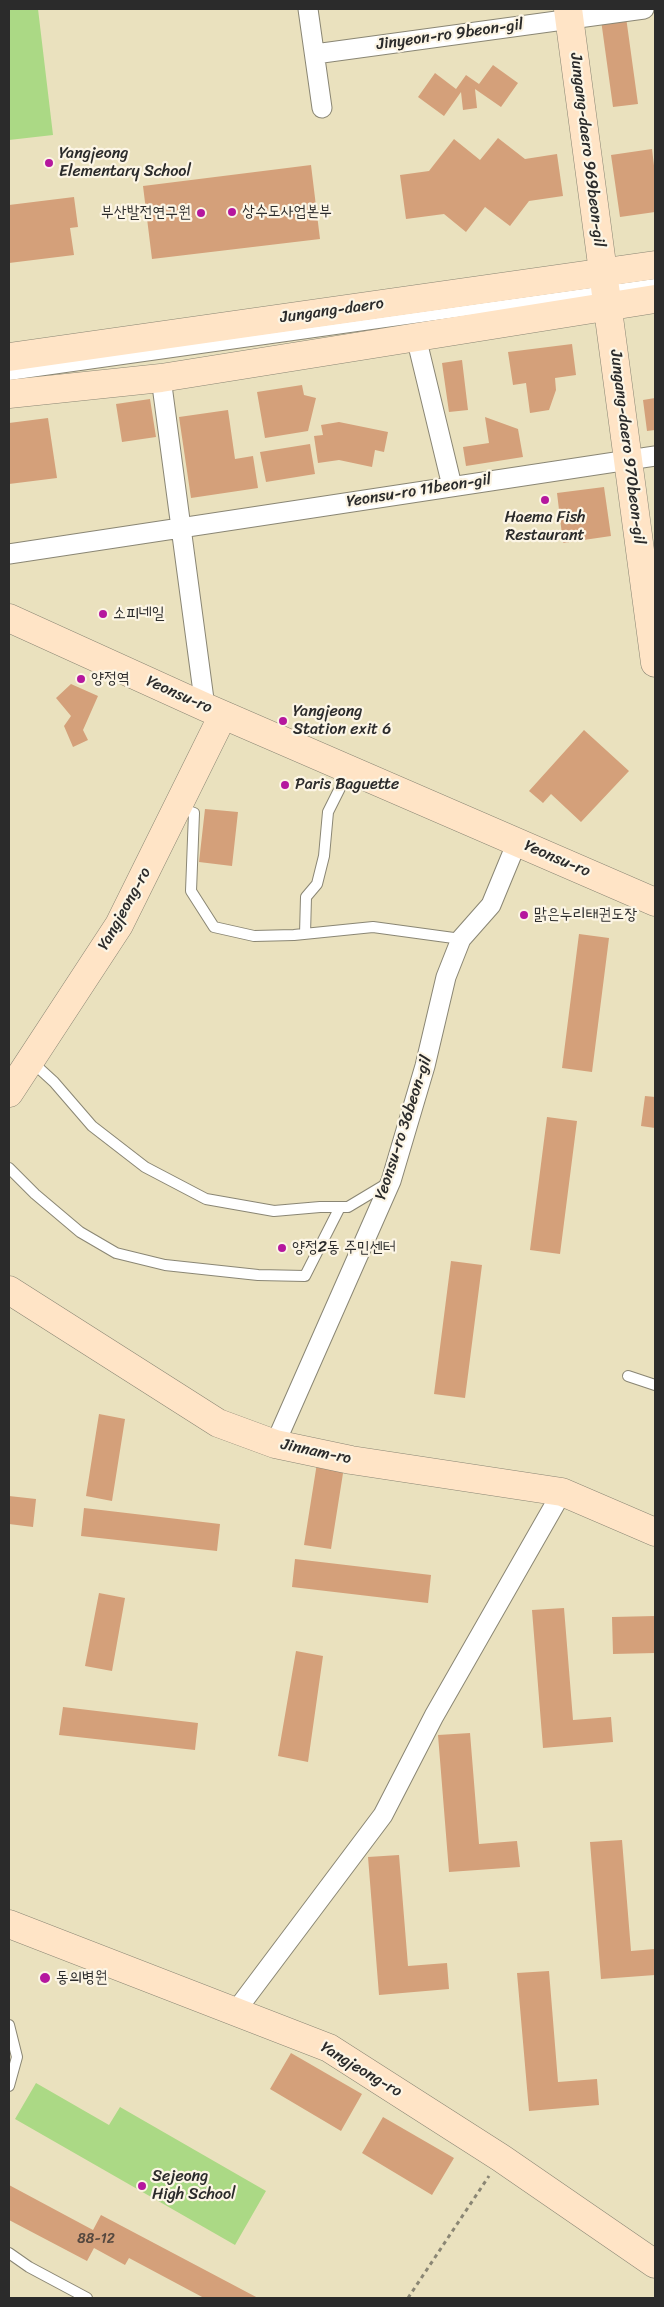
<!DOCTYPE html>
<meta charset="utf-8">
<style>
body{margin:0}
#map{position:relative;width:664px;height:2307px;overflow:hidden;background:#eae1be;font-family:Sriracha,sans-serif}
canvas{display:block}
.frame{position:absolute;inset:0;border:10px solid #2b2b2b;pointer-events:none}
</style>
<div id="map">
<canvas width="664" height="2307"></canvas>
<div class="frame"></div>
</div>
<script>
const c = document.querySelector('canvas').getContext('2d');
c.lineJoin = 'round';
function fill(path, color) { c.fillStyle = color; c.fill(path, 'evenodd'); }
const poly = rows => new Path2D(rows.map(r => 'M' + r).join(''));
function strokePath(path, color, width, dash) { c.strokeStyle = color; c.lineWidth = width; c.lineCap = dash ? 'butt' : 'round'; c.setLineDash(dash || []); c.stroke(path); }
function write(font, color, halo, rows, align = 'center') {
  c.font = font + ' Sriracha,"Poor Story",sans-serif'; c.lineWidth = 4.5; c.setLineDash([]); c.textBaseline = 'middle'; c.strokeStyle = halo; c.fillStyle = color; for (const [text, x, y, turn = 0] of rows) {
    c.save(); c.translate(x, y); c.rotate((+turn || 0) * Math.PI / 180); c.textAlign = isNaN(turn) ? turn : align; if (halo) c.strokeText(text, 0, 0); c.fillText(text, 0, 0); c.restore();
  }
}
fill(poly([
 [9,9,38,9,53,135,9,140],
 [36,2083,109,2125,120,2107,266,2191,235,2245,15,2119]
]), '#abd985');
fill(poly([
 [626,17,638,104,613,107,601,20],
 [493,65,518,83,501,107,475,89,477,108,463,110,461,92,444,116,418,97,435,73,456,89,466,75,479,84],
 [498,138,525,159,557,154,563,196,529,201,510,226,485,207,466,232,444,214,406,219,400,175,429,171,454,139,480,160],
 [652,149,655,174,655,212,620,217,611,155],
 [311,165,320,239,152,259,143,186],
 [74,197,78,227,70,228,74,255,9,263,9,205],
 [572,344,576,375,555,378,556,390,549,410,530,413,526,383,513,385,508,352],
 [462,360,468,410,449,412,442,363],
 [302,385,304,395,316,398,308,431,265,438,257,392],
 [655,398,655,430,647,431,643,400],
 [150,399,156,437,122,442,116,404],
 [228,410,235,459,253,456,258,488,191,498,179,417],
 [485,417,518,429,523,457,466,466,463,447,489,443],
 [48,418,57,478,9,484,9,423],
 [339,422,388,432,384,452,375,450,372,467,339,460,318,463,314,436,323,435,321,425],
 [310,444,315,474,266,482,260,452],
 [604,487,611,536,563,543,557,493],
 [71,684,98,696,83,730,88,740,73,747,64,726,71,716,56,698],
 [584,730,629,771,581,822,551,794,543,803,529,791],
 [205,809,238,812,232,866,199,862],
 [579,934,609,938,592,1072,562,1068],
 [645,1096,655,1097,655,1128,641,1126],
 [547,1117,577,1121,560,1254,530,1250],
 [451,1261,482,1265,465,1398,434,1394],
 [99,1414,125,1419,112,1501,86,1496],
 [317,1463,344,1467,331,1549,304,1545],
 [9,1496,36,1499,33,1527,9,1524],
 [84,1508,220,1524,217,1551,81,1536],
 [295,1559,431,1575,428,1603,292,1587],
 [99,1593,125,1598,112,1671,85,1666],
 [564,1608,573,1720,611,1717,613,1742,543,1748,532,1610],
 [655,1616,655,1653,613,1654,612,1617],
 [296,1651,323,1656,308,1762,278,1756],
 [63,1707,198,1723,195,1750,59,1735],
 [470,1733,479,1844,517,1841,520,1867,449,1872,438,1735],
 [622,1840,631,1951,655,1949,655,1975,601,1979,590,1842],
 [399,1855,408,1966,447,1963,449,1989,379,1995,368,1857],
 [549,1971,558,2082,597,2079,599,2105,529,2111,517,1973],
 [291,2053,362,2094,341,2131,270,2089],
 [383,2117,454,2158,432,2195,362,2153],
 [9,2185,93,2230,101,2215,258,2298,204,2298,129,2258,125,2265,94,2248,87,2261,9,2220]
]), '#d4a07a');
const lane = poly([
 [9,375,655,284],
 [178,807,194,813,191,891,214,927,254,936,294,935,373,927,461,939],
 [305,934,306,897,317,884,324,856,328,812,349,770],
 [31,1061,54,1082,92,1126,145,1167,206,1199,274,1211,320,1207,348,1207,388,1183],
 [9,1168,35,1194,80,1232,116,1253,165,1265,258,1275,305,1276,340,1207],
 [628,1376,655,1385],
 [9,2025,17,2057,9,2086],
 [9,2253,29,2267,87,2298]
]);
const street = poly([
 [308,9,322,108],
 [315,54,644,9],
 [416,337,452,486],
 [161,378,205,707],
 [9,554,655,456],
 [275,1444,391,1181,425,1066,446,977,461,939,491,905,517,842],
 [235,2012,383,1815,434,1716,562,1492]
]);
const secondary = poly([
 [568,9,655,663],
 [9,357,655,265],
 [9,394,161,378,655,299],
 [9,618,205,707,655,902],
 [9,1093,119,925,223,715],
 [9,1290,218,1423,275,1444,351,1460,562,1492,655,1532],
 [9,1924,329,2048,501,2158,655,2264]
]);
strokePath(lane, '#8a8674', 12);
strokePath(street, '#8a8674', 21);
strokePath(secondary, '#8a8674', 29);
strokePath(poly([
 [408,2298,489,2176]
]), '#8a8674', 3, [4, 4]);
strokePath(lane, '#fff', 10);
strokePath(street, '#fff', 19);
strokePath(secondary, '#ffe4c6', 28);
for (const [x, y, r, color] of [
 [49,163,5,"#b5179e"],
 [232,212,5,"#b5179e"],
 [201,213,5,"#b5179e"],
 [545,500,5,"#b5179e"],
 [103,614,5,"#b5179e"],
 [81,679,5,"#b5179e"],
 [283,721,5,"#b5179e"],
 [285,785,5,"#b5179e"],
 [524,915,5,"#b5179e"],
 [282,1248,5,"#b5179e"],
 [45,1978,6,"#b5179e"],
 [142,2186,5,"#b5179e"]
]) { const dot = new Path2D(); dot.arc(x, y, r, 0, 2 * Math.PI); c.fillStyle = color; c.fill(dot); strokePath(dot, '#fcf5e5', 2); }
write('14px', '#55483f', null, [
 ["88-12",96,2239]
]);
write('16px', '#2b2b2b', '#fcf5e5', [
 ["Jinyeon-ro 9beon-gil",450,35,-8],
 ["Jungang-daero 969beon-gil",587,150,83],
 ["Jungang-daero",332,311,-8],
 ["Jungang-daero 970beon-gil",627,447,83],
 ["Yeonsu-ro 11beon-gil",419,491,-9],
 ["Yeonsu-ro",179,695,24],
 ["Yeonsu-ro",557,859,23],
 ["Yangjeong-ro",125,909,-61],
 ["Yeonsu-ro 36beon-gil",404,1128,-72],
 ["Jinnam-ro",316,1452,12],
 ["Yangjeong-ro",361,2070,31]
]);
write('16px', '#2b2b2b', '#fcf5e5', [
 ["Yangjeong",59,154],
 ["Elementary School",59,172],
 ["상수도사업본부",242,212],
 ["부산발전연구원",191,213,"right"],
 ["Haema Fish",545,518,"center"],
 ["Restaurant",545,536,"center"],
 ["소피네일",113,614],
 ["양정역",91,679],
 ["Yangjeong",293,712],
 ["Station exit 6",293,730],
 ["Paris Baguette",295,785],
 ["맑은누리태권도장",534,915],
 ["양정2동 주민센터",292,1248],
 ["동의병원",56,1978],
 ["Sejeong",152,2177],
 ["High School",152,2195]
], 'left');
</script>
